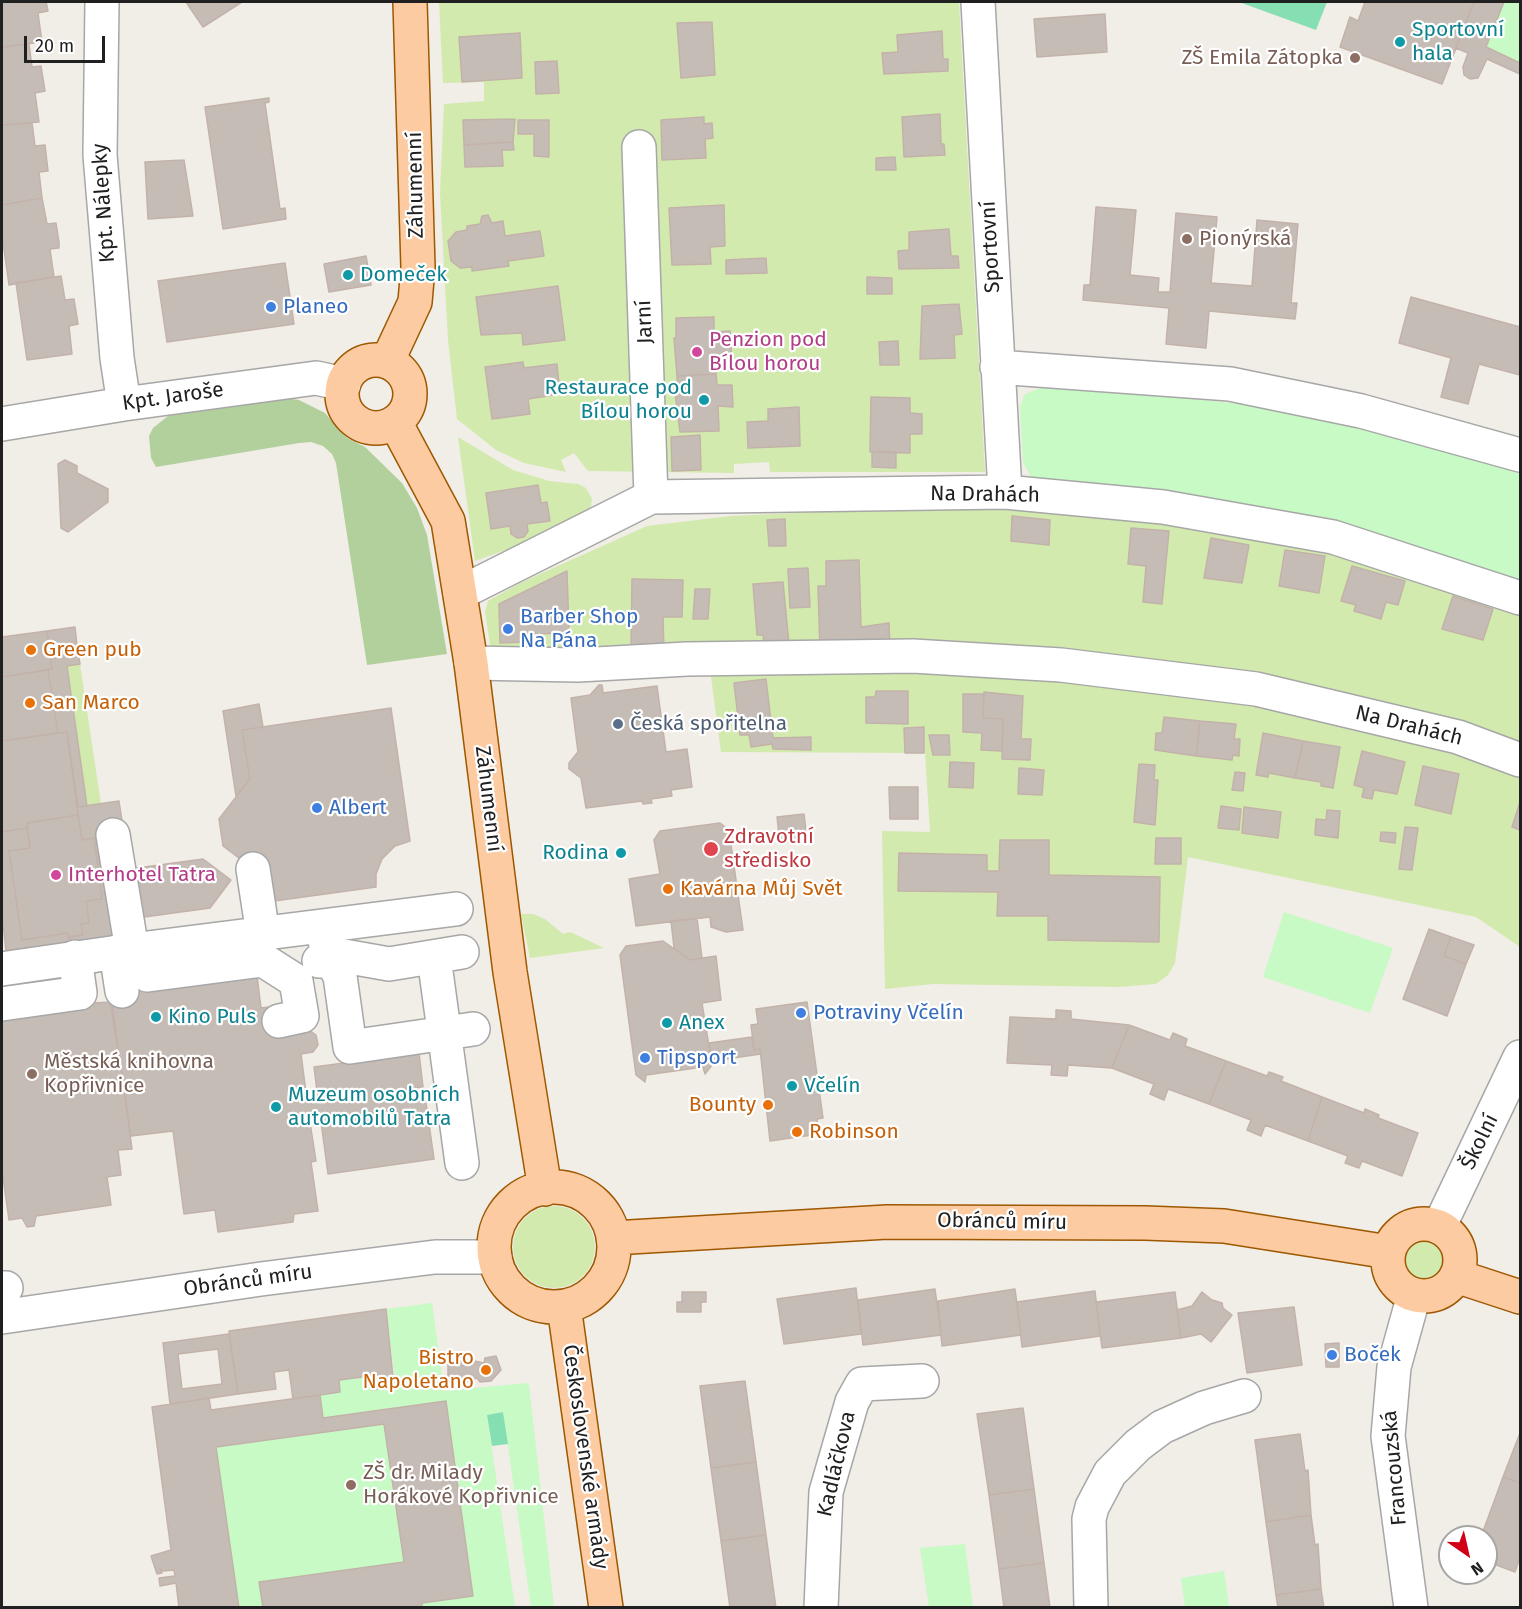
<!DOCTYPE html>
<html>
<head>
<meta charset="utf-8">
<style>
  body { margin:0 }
  #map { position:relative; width:1522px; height:1609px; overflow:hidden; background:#f1ede7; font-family:"Fira Sans",sans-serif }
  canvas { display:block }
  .frame { position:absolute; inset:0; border:3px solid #202020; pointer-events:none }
  .north { position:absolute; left:1438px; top:1525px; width:60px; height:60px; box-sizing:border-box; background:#fff; border:2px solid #a6a6a6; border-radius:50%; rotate:146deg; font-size:16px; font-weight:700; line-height:24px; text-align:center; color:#202020 }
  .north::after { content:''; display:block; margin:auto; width:21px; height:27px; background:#d10017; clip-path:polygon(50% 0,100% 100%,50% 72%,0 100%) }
  .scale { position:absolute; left:24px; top:36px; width:81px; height:27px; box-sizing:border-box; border:3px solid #202020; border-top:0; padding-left:8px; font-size:18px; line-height:21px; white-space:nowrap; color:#202020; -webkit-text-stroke:4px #fff; paint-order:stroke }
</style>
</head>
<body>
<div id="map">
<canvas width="1522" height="1609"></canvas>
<div class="frame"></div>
<div class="north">N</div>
<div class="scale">20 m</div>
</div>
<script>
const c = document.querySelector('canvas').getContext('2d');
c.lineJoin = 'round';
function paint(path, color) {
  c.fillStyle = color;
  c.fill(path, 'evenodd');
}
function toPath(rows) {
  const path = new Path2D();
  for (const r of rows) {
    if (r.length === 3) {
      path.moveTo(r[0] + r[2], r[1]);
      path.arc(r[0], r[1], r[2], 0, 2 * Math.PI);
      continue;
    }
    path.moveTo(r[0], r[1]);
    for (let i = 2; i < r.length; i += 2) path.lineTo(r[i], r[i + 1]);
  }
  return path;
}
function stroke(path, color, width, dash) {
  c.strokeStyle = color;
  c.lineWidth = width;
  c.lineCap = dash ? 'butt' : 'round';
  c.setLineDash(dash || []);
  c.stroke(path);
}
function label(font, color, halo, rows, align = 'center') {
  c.font = font + ' "Fira Sans",sans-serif';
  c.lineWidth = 4.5;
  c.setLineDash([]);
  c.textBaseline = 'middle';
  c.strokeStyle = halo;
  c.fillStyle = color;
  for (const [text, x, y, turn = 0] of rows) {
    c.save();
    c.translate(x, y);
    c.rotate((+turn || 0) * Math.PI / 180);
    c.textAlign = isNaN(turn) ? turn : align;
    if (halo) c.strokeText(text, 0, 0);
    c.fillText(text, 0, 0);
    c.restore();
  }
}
paint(toPath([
  [439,2,959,2,985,472,770,472,769,462,734,464,734,473,588,471,574,453,561,460,566,472,524,463,496,450,457,419,448,340,440,193,444,104,484,101,484,82,443,83],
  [458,437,513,470,549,481,578,484,586,488,592,499,590,511,530,541,475,561],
  [998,504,1176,521,1335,548,1520,610,1520,749,1311,692,491,651,485,612,488,601,520,583,647,526,731,516],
  [80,664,101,804,87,806,67,666],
  [710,669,934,669,939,675,970,676,976,671,1238,696,1520,770,1520,947,1476,917,1188,857,1175,963,1168,975,1156,984,1118,987,933,984,885,989,882,831,930,832,925,753,721,752],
  [521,914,533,914,545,919,563,934,570,932,604,948,530,958],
  [554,1247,41],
  [1423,1261,23]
]), '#d2eaae');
paint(toPath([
  [281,397,299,400,325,413,347,438,365,447,402,483,417,508,427,535,447,654,367,665,336,463,332,454,323,446,311,442,299,443,156,467,151,458,149,436,153,428,168,416]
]), '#b1d09c');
paint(toPath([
  [1504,2,1520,2,1520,63,1486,47],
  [1043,387,1109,390,1249,405,1359,428,1460,454,1520,474,1520,588,1033,481,1023,462,1020,406,1025,394],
  [1284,912,1393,948,1370,1013,1263,977],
  [432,1303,444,1391,527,1383,529,1385,554,1607,531,1607,503,1412,487,1415,515,1607,422,1607,422,1603,472,1596,446,1401,323,1418,320,1395,340,1392,339,1380,370,1376,372,1390,394,1387,394,1372,386,1309],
  [384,1424,404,1562,259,1582,263,1607,239,1607,216,1447],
  [965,1544,973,1607,929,1607,920,1548],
  [1224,1571,1229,1607,1185,1607,1181,1578]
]), '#c7fac5');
paint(toPath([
  [1239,2,1327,2,1316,30],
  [503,1412,508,1444,492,1446,487,1415]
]), '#86dfb3');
const building = toPath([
  [2,2,46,2,48,11,38,13,42,42,2,47,2,2],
  [186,2,242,2,203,27,186,2],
  [1365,2,1474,2,1442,84,1340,47,1350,17,1358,21,1365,2],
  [1474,2,1504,2,1486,47,1520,63,1520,74,1487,59,1478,78,1470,79,1464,75,1463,67,1468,53,1456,48,1474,2],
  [1105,14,1107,52,1037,57,1034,19,1105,14],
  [712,22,715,75,681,78,677,23,712,22],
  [942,31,943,59,948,59,948,71,884,74,882,53,898,52,897,35,942,31],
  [520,33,522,78,462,82,459,37,520,33],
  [29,44,32,67,41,66,45,91,35,93,39,122,2,125,2,47,29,44],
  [557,61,559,93,536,94,535,62,557,61],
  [269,98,269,102,265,103,280,209,285,208,286,219,223,229,205,107,269,98],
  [940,114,941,144,944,144,945,155,904,157,902,117,940,114],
  [704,117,704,124,712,123,713,138,705,139,706,158,662,160,661,120,704,117],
  [515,119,513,142,464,145,463,120,515,119],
  [518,120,549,120,549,157,534,156,534,134,518,134,518,120],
  [32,123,35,146,45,145,48,171,39,172,42,198,2,205,2,125,32,123],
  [513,142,514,150,502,150,503,166,465,167,464,145,513,142],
  [895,157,896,170,876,170,876,158,895,157],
  [184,160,193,216,148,219,145,162,184,160],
  [42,198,47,224,56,223,59,242,59,248,50,249,54,277,9,285,2,235,2,205,42,198],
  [724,205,725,246,710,247,711,264,672,265,669,208,724,205],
  [1096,207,1136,210,1130,275,1159,278,1158,292,1170,292,1176,213,1217,217,1211,283,1252,286,1257,220,1298,224,1291,303,1297,303,1295,319,1209,311,1206,348,1166,344,1169,308,1083,300,1084,285,1090,285,1096,207],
  [488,215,492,223,503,221,505,236,540,231,544,256,508,261,509,266,472,271,472,267,460,268,451,261,448,241,456,232,467,230,467,226,480,224,482,216,488,215],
  [949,229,951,256,958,256,959,268,899,269,898,251,909,250,909,232,949,229],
  [366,256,371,285,329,292,324,264,366,256],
  [766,258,767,273,726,274,726,260,766,258],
  [285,263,294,324,167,342,158,281,285,263],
  [61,276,65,300,74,299,78,324,69,326,72,354,27,360,16,283,61,276],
  [867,277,892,278,892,294,867,294,867,277],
  [558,286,565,340,523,345,522,333,481,335,476,297,558,286],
  [1411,297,1520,327,1520,375,1479,364,1468,404,1441,397,1451,358,1399,343,1411,297],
  [959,304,962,334,954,335,955,358,920,359,922,306,959,304],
  [714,317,714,332,730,331,732,362,716,363,716,374,677,376,674,338,676,338,676,318,714,317],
  [898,341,899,365,880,365,879,342,898,341],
  [523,362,524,368,557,364,560,394,528,399,530,414,492,419,485,367,523,362],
  [716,374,717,385,732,385,733,407,718,406,719,431,680,432,675,393,678,393,677,376,716,374],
  [871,397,910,398,910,413,922,414,922,434,910,434,910,453,870,452,871,397],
  [799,407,800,446,748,448,747,422,768,421,768,409,799,407],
  [700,435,701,470,672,471,671,437,700,435],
  [872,452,896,452,896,468,872,467,872,452],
  [65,460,77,466,77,473,108,489,108,502,68,532,61,528,58,464,65,460],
  [538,485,541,503,547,502,550,521,527,524,528,531,524,537,517,538,511,534,510,526,491,529,486,493,538,485],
  [1012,516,1050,520,1049,545,1011,541,1012,516],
  [785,519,786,546,769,546,767,520,785,519],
  [1131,528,1169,531,1162,604,1143,602,1146,566,1128,564,1131,528],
  [1211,538,1249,545,1242,583,1204,578,1211,538],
  [1285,550,1325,556,1319,593,1279,586,1285,550],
  [859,560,861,627,889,623,890,648,820,650,818,586,826,586,826,561,859,560],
  [1352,566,1405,581,1398,605,1386,602,1381,619,1354,611,1356,605,1341,601,1352,566],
  [808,568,810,607,790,608,788,569,808,568],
  [567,571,569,633,532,634,532,642,500,643,499,604,567,571],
  [632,579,683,580,682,617,663,617,664,653,631,652,632,579],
  [783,582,789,644,764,645,763,635,757,635,753,584,783,582],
  [695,589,710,589,708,619,693,619,695,589],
  [1453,596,1493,609,1483,640,1442,629,1453,596],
  [75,627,77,645,49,649,47,631,75,627],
  [47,631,52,669,2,677,2,637,47,631],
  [77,645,80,664,67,666,87,806,78,807,67,732,58,733,48,670,52,669,49,649,77,645],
  [48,670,58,733,2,741,2,677,48,670],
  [766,679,773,738,811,737,811,750,773,749,772,744,751,747,749,735,740,735,734,683,766,679],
  [599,685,602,685,603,693,657,686,666,752,687,749,692,787,671,790,672,796,651,799,652,803,643,804,642,801,586,808,581,778,569,769,569,763,578,752,571,698,590,695,599,685],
  [876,691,908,691,908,724,866,723,866,697,875,697,876,691],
  [984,692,1023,696,1021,739,1031,739,1030,760,1002,759,1003,719,983,718,984,692],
  [963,694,984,694,983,718,1003,719,1002,751,981,750,982,733,963,732,963,694],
  [259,704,263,727,242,730,250,779,236,796,223,711,259,704],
  [391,708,410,841,395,846,382,859,376,874,376,887,267,902,264,877,223,846,219,819,250,779,242,730,391,708],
  [1164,717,1200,721,1196,756,1155,750,1156,733,1162,733,1164,717],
  [1200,721,1236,724,1234,739,1240,739,1239,756,1233,755,1232,760,1196,756,1200,721],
  [924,727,924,753,905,753,904,728,924,727],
  [67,732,78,815,27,823,27,828,2,832,2,741,67,732],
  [1263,733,1303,741,1295,778,1269,773,1268,777,1256,775,1263,733],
  [929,735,949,735,950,755,933,755,929,735],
  [1303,741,1340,747,1333,788,1321,786,1321,782,1295,778,1303,741],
  [1362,751,1405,762,1397,794,1374,790,1372,799,1362,797,1364,788,1354,785,1362,751],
  [950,762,974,763,973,788,949,787,950,762],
  [1139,764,1155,765,1154,780,1158,780,1155,825,1134,822,1139,764],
  [1423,766,1459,774,1451,814,1415,805,1423,766],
  [1019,768,1044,770,1042,795,1018,794,1019,768],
  [1235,772,1245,773,1243,791,1232,790,1235,772],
  [889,787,918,787,918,819,890,819,889,787],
  [119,801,124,834,82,840,77,807,119,801],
  [1520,802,1520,830,1512,827,1520,802],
  [1221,806,1241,809,1239,830,1218,828,1221,806],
  [1244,807,1281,812,1278,838,1242,833,1244,807],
  [1327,810,1340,811,1338,838,1315,835,1316,819,1326,820,1327,810],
  [804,814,807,839,780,843,777,817,804,814],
  [78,815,82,840,94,838,102,899,86,901,89,923,81,924,83,935,68,937,68,933,22,940,9,851,30,848,27,823,78,815],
  [720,823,729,830,743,930,726,932,711,927,710,917,636,926,629,879,660,874,654,840,660,831,720,823],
  [1405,827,1418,828,1412,870,1399,869,1405,827],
  [27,828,30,848,9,851,22,940,68,933,71,945,63,946,63,943,6,951,2,915,2,832,27,828],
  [1381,832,1396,833,1395,843,1380,841,1381,832],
  [106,837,114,940,71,946,70,937,83,935,81,924,89,923,86,901,102,899,94,838,106,837],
  [1156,838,1181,838,1181,864,1155,864,1156,838],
  [1000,840,1049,840,1049,875,1160,877,1159,942,1048,940,1048,916,997,916,998,892,898,891,899,853,987,855,987,871,999,871,1000,840],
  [203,859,231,880,210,908,137,918,130,869,203,859],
  [697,918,702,958,690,960,674,948,671,921,697,918],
  [1429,929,1451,937,1444,956,1466,964,1447,1016,1403,999,1429,929],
  [1451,937,1474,945,1466,964,1444,956,1451,937],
  [663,941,690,960,716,956,721,1000,702,1003,712,1065,705,1074,703,1067,646,1075,645,1082,636,1075,620,955,626,946,663,941],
  [256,968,261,1008,276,1006,316,1035,318,1045,313,1052,301,1054,307,1100,318,1099,314,1067,419,1053,423,1087,401,1090,404,1093,402,1100,425,1096,434,1159,328,1174,320,1114,309,1116,316,1161,311,1162,318,1211,294,1214,293,1222,218,1232,215,1210,184,1214,173,1131,131,1136,109,993,133,985,256,968],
  [112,1002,132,1149,118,1150,121,1175,107,1177,111,1205,36,1216,34,1226,27,1227,22,1218,9,1220,2,1170,2,1008,112,1002],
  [807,1002,823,1118,817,1119,819,1134,770,1141,760,1049,754,1050,751,1025,758,1024,756,1009,807,1002],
  [1056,1010,1071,1011,1071,1019,1129,1025,1112,1068,1068,1065,1067,1076,1051,1075,1052,1065,1007,1063,1010,1017,1056,1019,1056,1010],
  [1129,1025,1170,1040,1173,1033,1187,1039,1185,1046,1226,1061,1209,1104,1168,1089,1164,1100,1150,1094,1154,1084,1112,1068,1129,1025],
  [752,1037,754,1050,760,1049,761,1054,712,1061,709,1043,752,1037],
  [1226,1061,1267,1076,1269,1072,1283,1077,1281,1081,1322,1097,1308,1141,1265,1125,1261,1136,1247,1130,1251,1120,1209,1104,1226,1061],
  [1322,1097,1364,1113,1365,1109,1379,1115,1378,1118,1418,1133,1402,1176,1362,1161,1359,1168,1345,1163,1348,1156,1308,1141,1322,1097],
  [856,1288,861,1334,784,1344,777,1299,856,1288],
  [935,1289,941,1335,863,1345,858,1300,935,1289],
  [1015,1289,1021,1335,942,1346,938,1301,1015,1289],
  [1095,1291,1100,1336,1022,1347,1017,1302,1095,1291],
  [682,1292,706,1292,706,1302,701,1302,701,1312,677,1312,677,1302,682,1302,682,1292],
  [1175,1292,1181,1338,1102,1348,1096,1302,1175,1292],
  [1202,1292,1212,1300,1222,1303,1223,1308,1232,1315,1211,1342,1201,1334,1181,1338,1177,1310,1192,1306,1202,1292],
  [1294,1307,1302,1365,1247,1373,1238,1313,1294,1307],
  [386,1309,394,1387,372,1390,370,1376,339,1380,340,1392,293,1399,289,1370,274,1372,276,1389,238,1394,229,1331,386,1309],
  [229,1334,238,1394,170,1404,163,1343,229,1334],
  [218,1349,222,1384,182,1389,178,1354,218,1349],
  [1339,1343,1339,1367,1326,1367,1325,1344,1339,1343],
  [496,1356,501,1370,491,1381,480,1382,477,1378,451,1386,448,1382,448,1363,460,1361,463,1366,467,1365,469,1360,484,1363,485,1358,496,1356],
  [745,1381,756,1462,711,1468,700,1386,745,1381],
  [320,1395,323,1418,446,1401,473,1596,422,1603,422,1608,263,1608,259,1582,404,1562,384,1424,216,1447,239,1608,179,1608,176,1583,160,1586,159,1578,175,1576,174,1570,163,1571,160,1568,162,1573,157,1574,151,1556,171,1550,152,1407,209,1398,211,1410,320,1395],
  [1023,1408,1034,1489,989,1495,977,1414,1023,1408],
  [1520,1433,1520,1483,1503,1477,1520,1433],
  [1300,1434,1305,1471,1308,1470,1311,1515,1266,1522,1255,1440,1300,1434],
  [756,1462,766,1535,721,1541,711,1468,756,1462],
  [1503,1477,1520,1483,1520,1557,1515,1572,1486,1561,1486,1537,1481,1537,1503,1477],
  [1034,1489,1044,1563,999,1569,989,1495,1034,1489],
  [1311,1515,1315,1545,1318,1544,1321,1589,1276,1595,1266,1522,1311,1515],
  [766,1535,776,1608,730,1608,721,1541,766,1535],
  [1044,1563,1050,1608,1004,1608,999,1569,1044,1563],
  [1321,1589,1324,1608,1278,1608,1276,1595,1321,1589]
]);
paint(building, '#c6bcb6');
stroke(building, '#c3b2a9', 1.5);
const minor = toPath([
  [102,2,100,155,117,358,124,404],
  [978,2,1005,492],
  [639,147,651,497],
  [997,367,1230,384,1361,411,1520,455],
  [2,424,124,404,316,378,344,384],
  [460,593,651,497,1005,492,1163,507,1333,537,1520,598],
  [471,663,578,665,687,659,913,656,1061,665,1256,689,1458,737,1520,760],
  [113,835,132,950,148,975,263,960,296,981,302,1016,279,1021],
  [253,869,263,934],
  [325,939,327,953,389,964,462,952],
  [116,952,122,991],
  [434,957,462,1163],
  [319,961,327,953,340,976,350,1047,473,1029],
  [2,969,132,950,456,909],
  [2,1004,80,993,75,957],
  [1439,1227,1520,1057],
  [2,1288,6,1288],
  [2,1317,261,1279,435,1257,495,1257],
  [821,1608,826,1492,852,1402,862,1384,922,1381],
  [1091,1608,1089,1519,1092,1507,1110,1473,1138,1445,1162,1427,1204,1408,1244,1396],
  [1411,1608,1388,1436,1394,1367,1414,1295]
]);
const major = toPath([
  [376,394,34],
  [387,362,415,302,418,267,410,2],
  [395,422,448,521,471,663,510,972,545,1189],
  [554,1247,60],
  [1424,1260,36],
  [613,1238,887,1222,1145,1223,1224,1226,1389,1252],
  [1456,1276,1520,1297],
  [564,1306,606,1608]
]);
stroke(minor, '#a7a7a7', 36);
stroke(major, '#9d5800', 36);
stroke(minor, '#fff', 33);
stroke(major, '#fccba1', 33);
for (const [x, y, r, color] of [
  [1400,42,6,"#0f9aa8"],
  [1355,58,6,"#8d6e63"],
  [1187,239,6,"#8d6e63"],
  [348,275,6,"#0f9aa8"],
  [271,307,6,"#3f7fe0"],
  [697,352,6,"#d1479c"],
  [704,400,6,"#0f9aa8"],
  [508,629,6,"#3f7fe0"],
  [31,650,6,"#e8710a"],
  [30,703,6,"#e8710a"],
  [618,724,6,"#5c6f8a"],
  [317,808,6,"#3f7fe0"],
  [711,849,8,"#e0444e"],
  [621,853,6,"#0f9aa8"],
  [56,875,6,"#d1479c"],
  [668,889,6,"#e8710a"],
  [801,1013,6,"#3f7fe0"],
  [156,1017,6,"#0f9aa8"],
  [667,1023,6,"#0f9aa8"],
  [645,1058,6,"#3f7fe0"],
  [32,1074,6,"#8d6e63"],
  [792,1086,6,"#0f9aa8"],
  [768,1105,6,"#e8710a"],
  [276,1107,6,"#0f9aa8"],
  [797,1132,6,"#e8710a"],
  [1332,1355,6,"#3f7fe0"],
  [486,1370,6,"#e8710a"],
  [351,1485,6,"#8d6e63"]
]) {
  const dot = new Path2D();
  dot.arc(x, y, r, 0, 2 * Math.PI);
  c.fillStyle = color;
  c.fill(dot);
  stroke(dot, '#fff', 2);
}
label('21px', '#0d838f', '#fff', [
  ["Sportovní",1412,30],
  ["hala",1412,54],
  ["Domeček",360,275],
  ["Restaurace pod",692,388,"right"],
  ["Bílou horou",692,412,"right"],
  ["Rodina",609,853,"right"],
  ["Kino Puls",168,1017],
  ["Anex",679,1023],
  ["Včelín",804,1086],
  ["Muzeum osobních",288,1095],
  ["automobilů Tatra",288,1119]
], 'left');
label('21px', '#785e54', '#fff', [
  ["ZŠ Emila Zátopka",1343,58,"right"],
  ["Pionýrská",1199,239],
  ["Městská knihovna",44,1062],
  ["Kopřivnice",44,1086],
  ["ZŠ dr. Milady",363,1473],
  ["Horákové Kopřivnice",363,1497]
], 'left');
label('21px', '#202020', '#fff', [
  ["Záhumenní",416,185,-91],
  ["Kpt. Nálepky",104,203,-94],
  ["Sportovní",991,247,-93],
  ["Jarní",645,322,-92],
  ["Kpt. Jaroše",173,397,-8],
  ["Na Drahách",985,495,1],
  ["Na Drahách",1409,726,14],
  ["Záhumenní",488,799,83],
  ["Školní",1480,1142,-64],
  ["Obránců míru",1002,1222,1],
  ["Obránců míru",248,1281,-8],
  ["Československé armády",585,1457,82],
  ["Kadláčkova",837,1464,-77],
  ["Francouzská",1395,1468,-95]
]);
label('21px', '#366cbe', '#fff', [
  ["Planeo",283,307],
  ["Barber Shop",520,617],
  ["Na Pána",520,641],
  ["Albert",329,808],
  ["Potraviny Včelín",813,1013],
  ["Tipsport",657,1058],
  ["Boček",1344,1355]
], 'left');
label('21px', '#b23c85', '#fff', [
  ["Penzion pod",709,340],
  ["Bílou horou",709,364],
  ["Interhotel Tatra",68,875]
], 'left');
label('21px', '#c56008', '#fff', [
  ["Green pub",43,650],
  ["San Marco",42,703],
  ["Kavárna Můj Svět",680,889],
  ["Bounty",756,1105,"right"],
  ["Robinson",809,1132],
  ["Bistro",474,1358,"right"],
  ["Napoletano",474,1382,"right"]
], 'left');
label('21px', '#4e5e75', '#fff', [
  ["Česká spořitelna",630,724]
], 'left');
label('21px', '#be3a42', '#fff', [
  ["Zdravotní",724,837],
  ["středisko",724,861]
], 'left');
</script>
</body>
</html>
